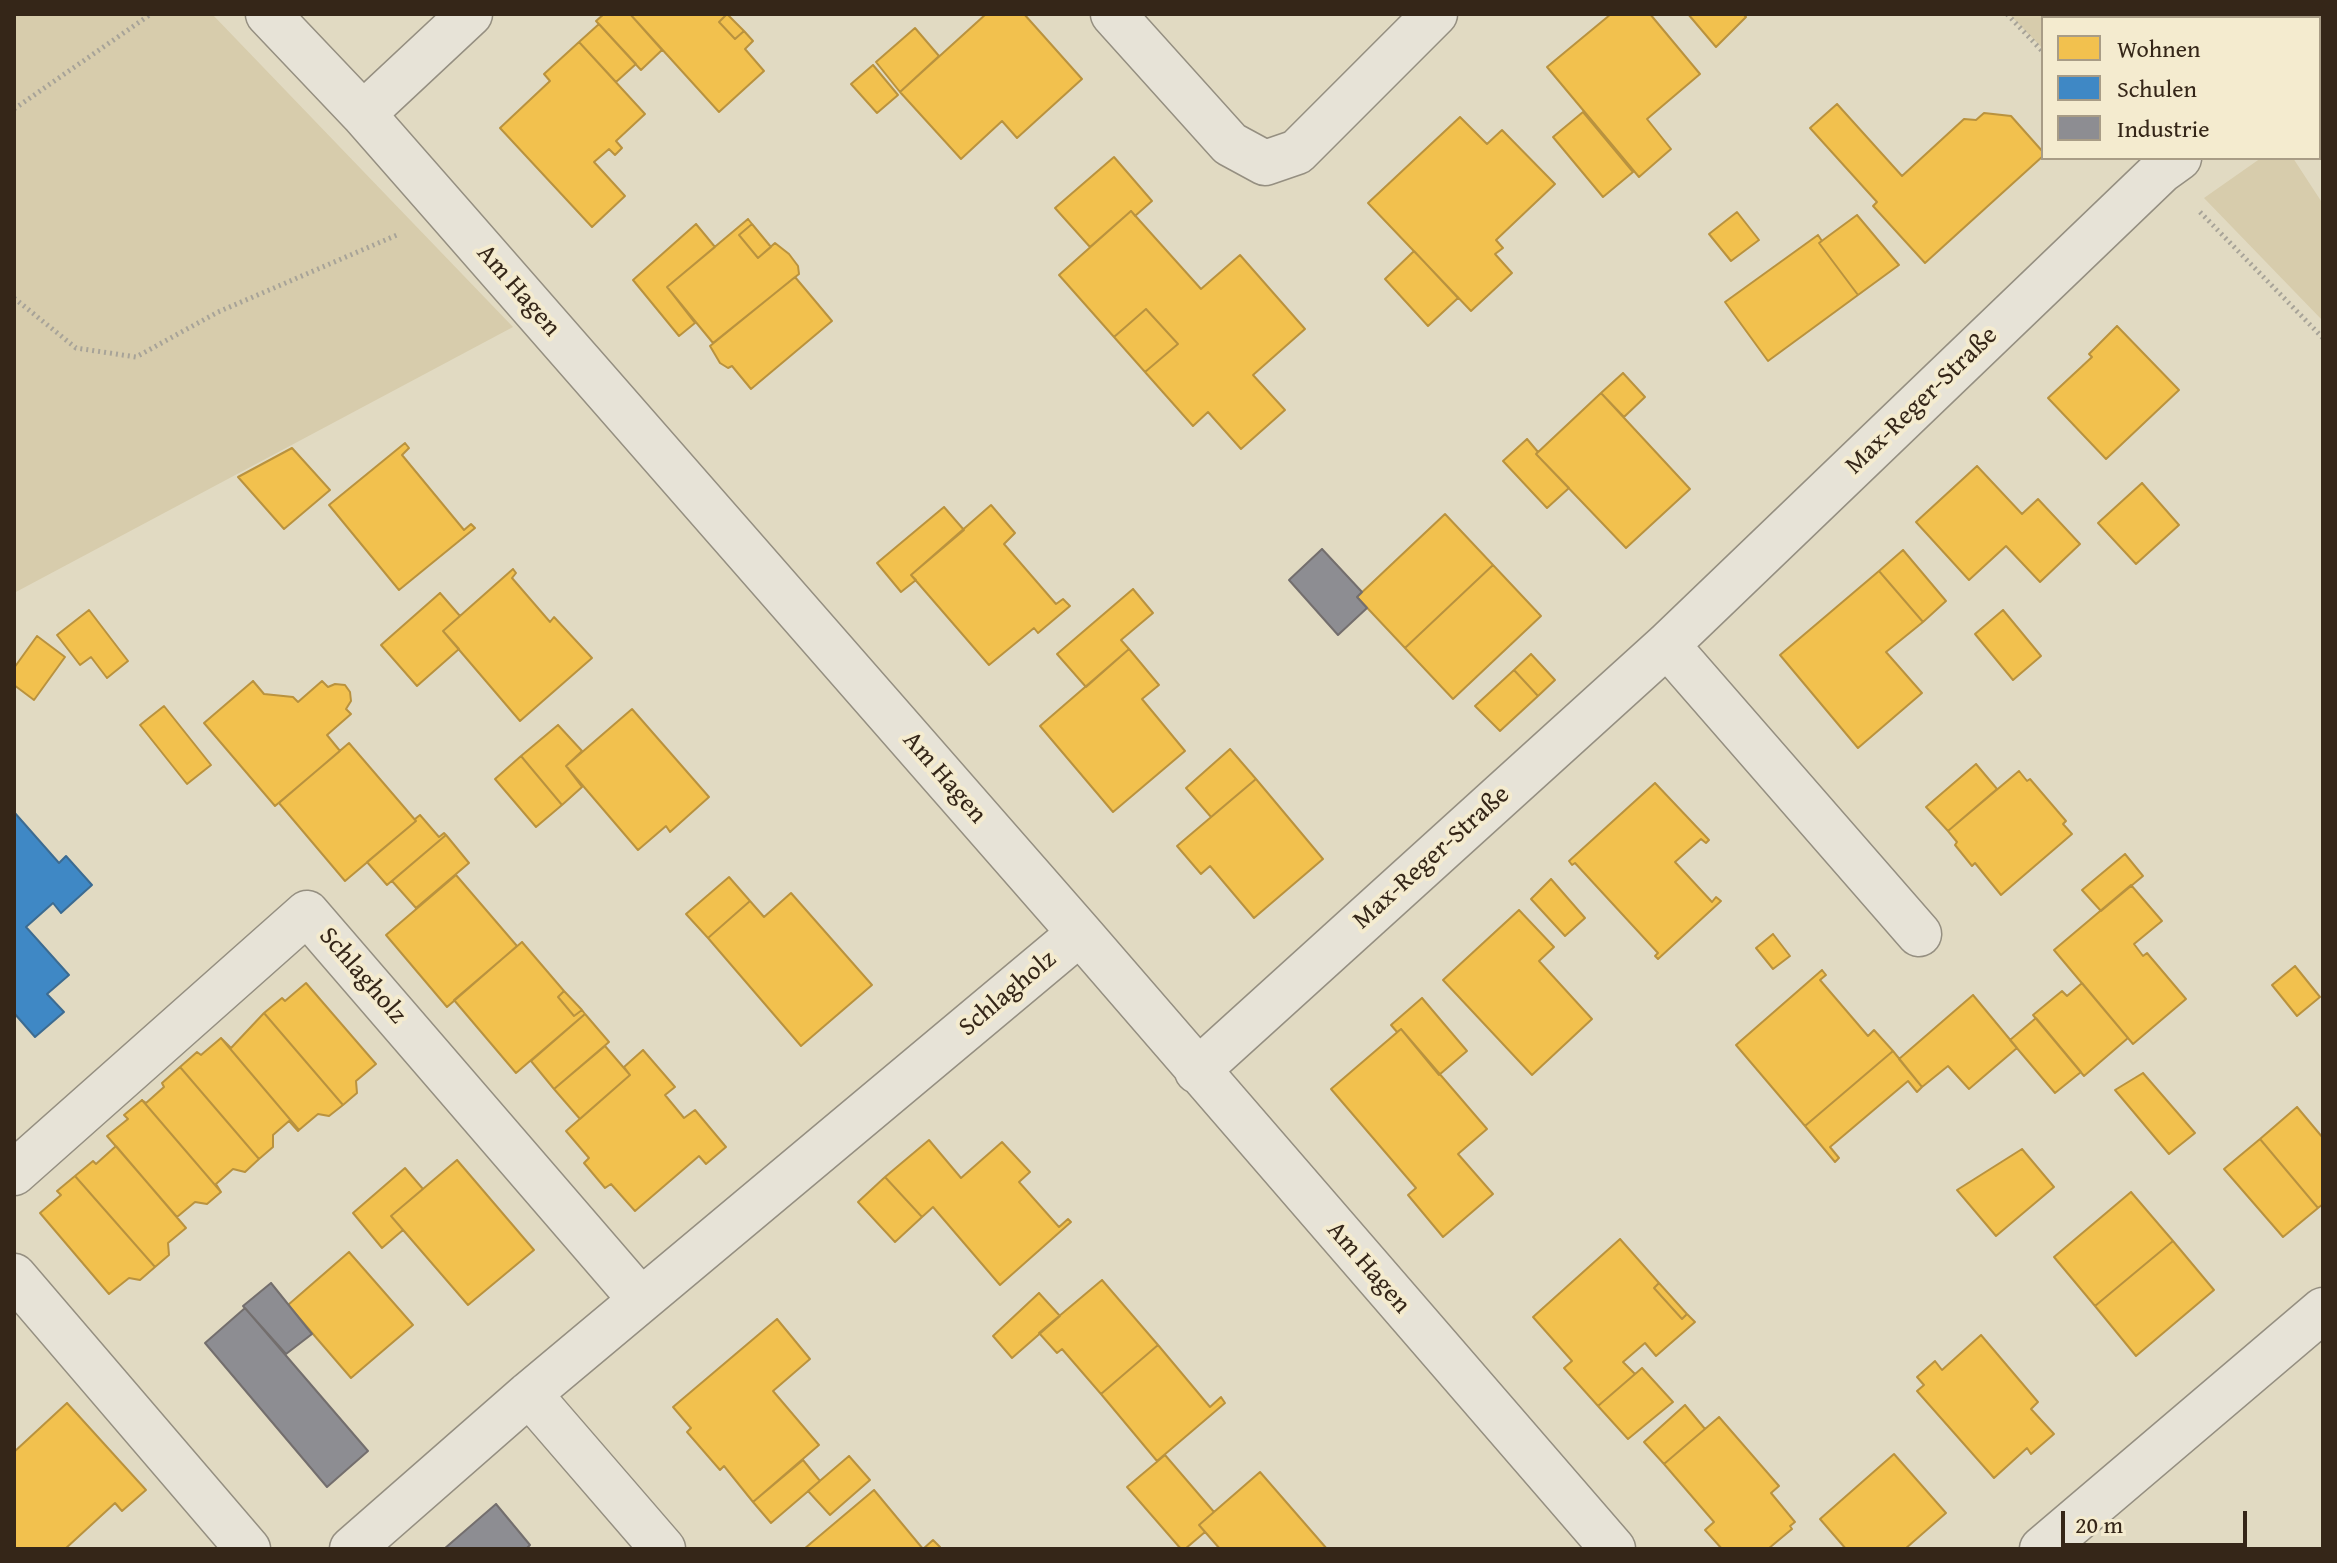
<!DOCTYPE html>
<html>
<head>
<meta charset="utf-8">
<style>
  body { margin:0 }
  #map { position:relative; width:2337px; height:1563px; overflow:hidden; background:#e1dac2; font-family:"Gentium Book Plus",serif }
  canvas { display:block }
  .frame { position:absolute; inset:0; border:16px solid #352618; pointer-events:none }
  .legend { position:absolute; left:2041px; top:16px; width:280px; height:144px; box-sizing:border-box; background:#f4ebcf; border:2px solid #a89c86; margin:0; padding:10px 14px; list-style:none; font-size:24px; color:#352618 }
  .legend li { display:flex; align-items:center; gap:16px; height:40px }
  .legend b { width:40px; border:2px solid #a89c86 }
  .scale { position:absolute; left:2061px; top:1511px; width:186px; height:36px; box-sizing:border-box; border:4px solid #352618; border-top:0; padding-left:10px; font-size:24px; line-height:28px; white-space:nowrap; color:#352618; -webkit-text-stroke:6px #f4ebcf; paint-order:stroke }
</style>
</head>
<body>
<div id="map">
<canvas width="2337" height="1563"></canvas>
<div class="frame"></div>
<ul class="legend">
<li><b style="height:22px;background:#f2c14e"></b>Wohnen</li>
<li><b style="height:22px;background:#3f88c5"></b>Schulen</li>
<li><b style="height:22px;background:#8d8d92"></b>Industrie</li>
</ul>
<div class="scale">20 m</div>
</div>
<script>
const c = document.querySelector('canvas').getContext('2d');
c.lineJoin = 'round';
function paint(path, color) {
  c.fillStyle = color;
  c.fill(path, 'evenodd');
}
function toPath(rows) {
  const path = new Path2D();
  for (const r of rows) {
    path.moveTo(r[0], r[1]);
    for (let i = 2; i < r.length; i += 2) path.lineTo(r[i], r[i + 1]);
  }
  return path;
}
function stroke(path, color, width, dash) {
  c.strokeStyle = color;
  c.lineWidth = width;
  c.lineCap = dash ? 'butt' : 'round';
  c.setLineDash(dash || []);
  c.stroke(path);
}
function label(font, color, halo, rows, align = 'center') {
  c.font = font + ' "Gentium Book Plus",serif';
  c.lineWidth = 8;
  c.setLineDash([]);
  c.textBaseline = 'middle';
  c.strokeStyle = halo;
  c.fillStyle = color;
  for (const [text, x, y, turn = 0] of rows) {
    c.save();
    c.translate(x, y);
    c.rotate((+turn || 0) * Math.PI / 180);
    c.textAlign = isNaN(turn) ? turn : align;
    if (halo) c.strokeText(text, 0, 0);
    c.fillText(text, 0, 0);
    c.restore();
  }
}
paint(toPath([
  [14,14,212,14,513,327,14,593],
  [2009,14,2323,14,2323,52,2319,55,2319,18,2043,18,2043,49],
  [2261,158,2293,158,2323,204,2323,321,2204,198]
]), '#d7ccac');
const homes = toPath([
  [604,14,630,14,662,50,641,70,596,21,604,14],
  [630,14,727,14,719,22,735,39,744,31,753,41,745,49,764,71,719,112,630,14],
  [727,14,744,31,735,39,719,22,727,14],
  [986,14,1024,14,1082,79,1017,138,1002,121,961,159,900,92,986,14],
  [1611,14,1650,14,1700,74,1647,119,1671,149,1639,177,1547,67,1611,14],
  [1688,14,1743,14,1746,17,1716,47,1688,14],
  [599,24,636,64,616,82,579,42,599,24],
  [915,28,939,56,900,92,876,62,915,28],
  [579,42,645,114,616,141,622,148,615,155,609,149,594,162,625,196,592,227,500,128,550,81,544,74,579,42],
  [873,65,898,95,877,113,851,84,873,65],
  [1837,104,1902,176,1964,119,1976,120,1984,113,2011,116,2043,152,2043,156,1925,263,1873,206,1877,202,1810,128,1837,104],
  [1583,112,1633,172,1603,197,1553,137,1583,112],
  [1460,117,1487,144,1502,130,1555,184,1496,240,1503,248,1495,254,1512,273,1471,311,1368,203,1460,117],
  [1114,157,1152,201,1135,216,1131,211,1090,247,1055,208,1114,157],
  [1131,211,1201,289,1240,255,1305,329,1253,375,1285,410,1241,449,1208,412,1193,426,1145,372,1178,344,1146,309,1114,337,1059,275,1131,211],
  [1737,212,1759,240,1731,261,1709,234,1737,212],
  [1857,215,1899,265,1858,295,1819,243,1857,215],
  [748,219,752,224,739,235,758,258,775,243,789,254,798,266,799,274,713,343,667,287,748,219],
  [696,224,715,247,667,287,695,323,679,336,633,280,696,224],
  [752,224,771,247,758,258,739,235,752,224],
  [1818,235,1822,241,1819,243,1858,295,1768,361,1725,302,1818,235],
  [1414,251,1458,298,1428,326,1385,279,1414,251],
  [795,277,832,321,751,389,732,366,728,368,720,363,710,346,795,277],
  [1146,309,1178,344,1145,372,1114,337,1146,309],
  [2117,326,2179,390,2106,459,2048,398,2092,357,2089,354,2117,326],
  [1623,373,1645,397,1624,417,1601,393,1623,373],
  [1601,393,1690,489,1626,548,1536,454,1601,393],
  [1527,439,1538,452,1536,454,1569,488,1547,508,1503,461,1527,439],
  [405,443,409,448,402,455,464,530,471,524,475,528,399,590,329,505,405,443],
  [292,448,330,490,284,529,238,477,292,448],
  [1977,466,2022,514,2038,499,2080,544,2040,582,2006,546,1969,580,1916,522,1977,466],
  [2142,483,2179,525,2136,564,2098,523,2142,483],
  [991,505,1015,533,1004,544,1056,604,1063,599,1070,606,1038,633,1034,628,989,665,911,575,991,505],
  [944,507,964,530,911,575,916,580,901,592,877,563,944,507],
  [1445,514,1493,565,1405,648,1357,597,1445,514],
  [1903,550,1946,601,1923,622,1879,571,1903,550],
  [1493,565,1541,616,1453,699,1405,648,1493,565],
  [513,569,516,573,512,578,550,622,554,617,592,658,520,721,443,631,513,569],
  [1879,571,1923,622,1886,652,1922,693,1858,748,1780,655,1879,571],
  [1133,589,1153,613,1121,640,1129,649,1086,687,1057,654,1133,589],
  [440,593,460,616,443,631,459,649,417,686,381,645,440,593],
  [89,610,128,661,107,678,91,657,80,665,57,635,89,610],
  [2003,610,2041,656,2013,680,1975,634,2003,610],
  [37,636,65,657,34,700,14,685,14,668,37,636],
  [1129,649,1159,685,1142,699,1185,751,1113,812,1040,726,1129,649],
  [1531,654,1555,680,1538,696,1514,670,1531,654],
  [1514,670,1538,696,1500,731,1475,706,1514,670],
  [253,681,264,694,293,697,298,702,322,681,328,687,335,684,345,685,350,692,351,701,346,709,351,714,327,735,340,751,275,806,204,723,253,681],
  [164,706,211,765,187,784,140,725,164,706],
  [632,709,709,797,670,832,666,826,638,850,566,766,632,709],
  [558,725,582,751,566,766,582,787,562,805,521,756,558,725],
  [349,743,416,821,345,881,279,803,349,743],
  [1230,749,1256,779,1211,817,1186,788,1230,749],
  [521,756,562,805,536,827,495,779,521,756],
  [1976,764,1997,789,1948,831,1926,807,1976,764],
  [2019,771,2027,781,2030,779,2066,821,2063,824,2072,834,2001,895,1975,863,1972,866,1955,845,1957,842,1948,831,2019,771],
  [1256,779,1323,859,1254,918,1210,866,1201,874,1177,846,1256,779],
  [1655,783,1709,840,1706,843,1701,839,1675,862,1712,902,1716,897,1721,901,1658,959,1655,956,1658,953,1575,863,1572,865,1569,861,1655,783],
  [420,815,439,837,444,833,446,835,387,885,367,862,416,821,415,819,420,815],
  [446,835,469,863,416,908,392,881,446,835],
  [2125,854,2143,876,2101,911,2082,890,2125,854],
  [456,875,517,946,447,1007,386,935,456,875],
  [729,877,750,901,708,938,686,914,729,877],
  [1551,879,1585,918,1565,936,1531,899,1551,879],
  [2131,885,2162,921,2134,944,2143,956,2147,953,2186,999,2133,1044,2054,950,2131,885],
  [791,893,872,985,801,1046,708,938,750,901,764,917,791,893],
  [1519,910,1554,947,1539,961,1592,1019,1532,1075,1443,980,1519,910],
  [1773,934,1790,956,1773,969,1756,948,1773,934],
  [522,942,564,991,558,997,574,1016,582,1010,585,1014,516,1073,454,1000,522,942],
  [2295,966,2320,997,2297,1016,2272,985,2295,966],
  [1822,970,1826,975,1820,980,1868,1036,1874,1030,1893,1051,1805,1126,1736,1045,1822,970],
  [306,983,376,1064,356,1081,357,1093,343,1105,264,1013,282,998,285,1001,306,983],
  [2082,983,2128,1038,2084,1076,2033,1015,2062,991,2067,996,2082,983],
  [564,991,582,1010,574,1016,558,997,564,991],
  [1973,995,2017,1048,1969,1089,1948,1066,1922,1087,1899,1059,1973,995],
  [1422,998,1467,1051,1439,1075,1401,1029,1397,1032,1391,1025,1422,998],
  [264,1013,343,1105,329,1116,318,1114,299,1130,221,1038,231,1048,264,1013],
  [585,1014,609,1042,554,1089,531,1061,585,1014],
  [2036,1018,2081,1072,2055,1093,2010,1040,2036,1018],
  [1401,1029,1487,1129,1458,1154,1493,1194,1443,1237,1408,1195,1416,1188,1331,1089,1401,1029],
  [221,1038,299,1130,298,1131,289,1121,273,1135,273,1147,259,1159,180,1067,197,1052,201,1055,221,1038],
  [605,1046,630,1075,580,1119,554,1089,605,1046],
  [643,1050,675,1087,665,1095,684,1118,695,1110,726,1147,706,1164,699,1156,635,1211,611,1184,605,1188,584,1163,589,1158,566,1131,630,1075,624,1067,643,1050],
  [1893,1051,1922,1087,1917,1092,1908,1081,1830,1147,1839,1158,1835,1162,1805,1126,1893,1051],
  [180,1067,259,1159,245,1172,233,1169,216,1184,221,1192,142,1100,146,1103,164,1087,162,1083,180,1067],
  [2143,1073,2195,1133,2169,1154,2115,1090,2143,1073],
  [142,1100,221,1192,207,1204,195,1202,177,1217,107,1136,128,1119,124,1115,142,1100],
  [2297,1107,2323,1138,2323,1204,2318,1208,2260,1139,2297,1107],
  [2260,1139,2318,1208,2283,1237,2224,1169,2260,1139],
  [929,1140,961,1178,1002,1142,1030,1172,1019,1182,1059,1227,1068,1219,1071,1222,1000,1285,933,1207,922,1217,885,1177,929,1140],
  [116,1146,186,1228,168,1243,169,1255,155,1267,75,1176,93,1161,96,1164,116,1146],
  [2022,1149,2054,1187,1996,1236,1957,1190,2022,1149],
  [457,1160,534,1250,468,1305,391,1216,457,1160],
  [405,1168,423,1189,391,1216,403,1230,382,1248,353,1213,405,1168],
  [75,1176,155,1267,140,1280,129,1278,109,1294,40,1213,61,1195,57,1191,75,1176],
  [885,1177,922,1217,895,1242,858,1202,885,1177],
  [2131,1192,2173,1241,2095,1306,2054,1257,2131,1192],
  [1620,1239,1659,1283,1654,1288,1682,1319,1687,1314,1695,1322,1656,1356,1645,1343,1623,1362,1635,1374,1598,1406,1564,1368,1572,1361,1533,1317,1620,1239],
  [2173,1241,2214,1290,2136,1356,2095,1306,2173,1241],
  [349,1252,413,1325,351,1378,288,1305,349,1252],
  [1102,1280,1158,1345,1101,1394,1062,1349,1057,1353,1039,1333,1102,1280],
  [1659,1283,1687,1314,1682,1319,1654,1288,1659,1283],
  [1039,1293,1060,1316,1012,1358,993,1336,1039,1293],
  [777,1319,810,1359,773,1391,819,1445,753,1502,724,1466,720,1470,687,1432,691,1428,673,1407,777,1319],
  [1981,1335,2038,1402,2031,1409,2054,1434,2031,1454,2027,1448,1994,1478,1917,1391,1924,1385,1917,1377,1935,1361,1942,1370,1981,1335],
  [1158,1345,1210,1407,1221,1397,1225,1403,1157,1461,1101,1394,1158,1345],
  [1642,1368,1673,1402,1628,1439,1598,1406,1642,1368],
  [67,1403,146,1490,122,1511,115,1503,65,1549,14,1549,14,1452,67,1403],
  [1685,1405,1705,1429,1664,1464,1644,1442,1685,1405],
  [1719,1417,1779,1486,1771,1493,1795,1522,1790,1526,1792,1529,1768,1549,1722,1549,1705,1530,1714,1522,1664,1464,1719,1417],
  [1894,1454,1946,1513,1905,1549,1846,1549,1820,1519,1894,1454],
  [1165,1455,1214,1512,1199,1525,1205,1532,1185,1549,1181,1549,1127,1487,1165,1455],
  [849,1456,870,1480,830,1515,808,1491,849,1456],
  [803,1460,820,1481,771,1523,753,1502,803,1460],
  [1260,1472,1327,1549,1220,1549,1199,1525,1260,1472],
  [874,1490,923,1549,933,1540,940,1547,938,1549,804,1549,874,1490]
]);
paint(homes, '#f2c14e');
stroke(homes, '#b9923e', 2);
const schools = toPath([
  [14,812,59,863,66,856,92,885,61,913,53,903,26,927,69,975,47,994,64,1012,35,1037,14,1013,14,812]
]);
paint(schools, '#3f88c5');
stroke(schools, '#3c6b91', 2);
const industry = toPath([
  [1322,549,1362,592,1357,597,1367,608,1338,635,1289,580,1322,549],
  [271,1283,312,1334,286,1354,243,1306,271,1283],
  [245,1308,368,1451,327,1487,205,1343,245,1308],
  [496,1504,530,1545,526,1549,444,1549,496,1504]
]);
paint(industry, '#8d8d92');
stroke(industry, '#736e6d', 2);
const minor = toPath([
  [268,14,363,114,449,212,1080,933,1613,1549],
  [1113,14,1230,144,1265,163,1297,152,1435,14],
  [2319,52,2323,49],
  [363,114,470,14],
  [1667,645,1919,934],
  [1197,1071,1667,645,2161,171,2179,158],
  [14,1173,307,913,641,1300],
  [14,1276,248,1549],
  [529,1394,663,1549],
  [352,1549,529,1394,1080,933],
  [2042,1549,2323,1310]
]);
stroke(minor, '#958f81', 47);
stroke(toPath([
  [2007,14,2043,52],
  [14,109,151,14],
  [2200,212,2323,338],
  [14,298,76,348,136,357,218,312,397,235]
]), '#a7a398', 5, [2, 4]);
stroke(minor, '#e7e3d7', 44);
label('26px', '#352618', '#f4ebcf', [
  ["Am Hagen",518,291,49],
  ["Max-Reger-Straße",1922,401,-44],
  ["Am Hagen",944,778,49],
  ["Max-Reger-Straße",1432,858,-42],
  ["Schlagholz",362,976,49],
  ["Schlagholz",1008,994,-40],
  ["Am Hagen",1368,1268,49]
]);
</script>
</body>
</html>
